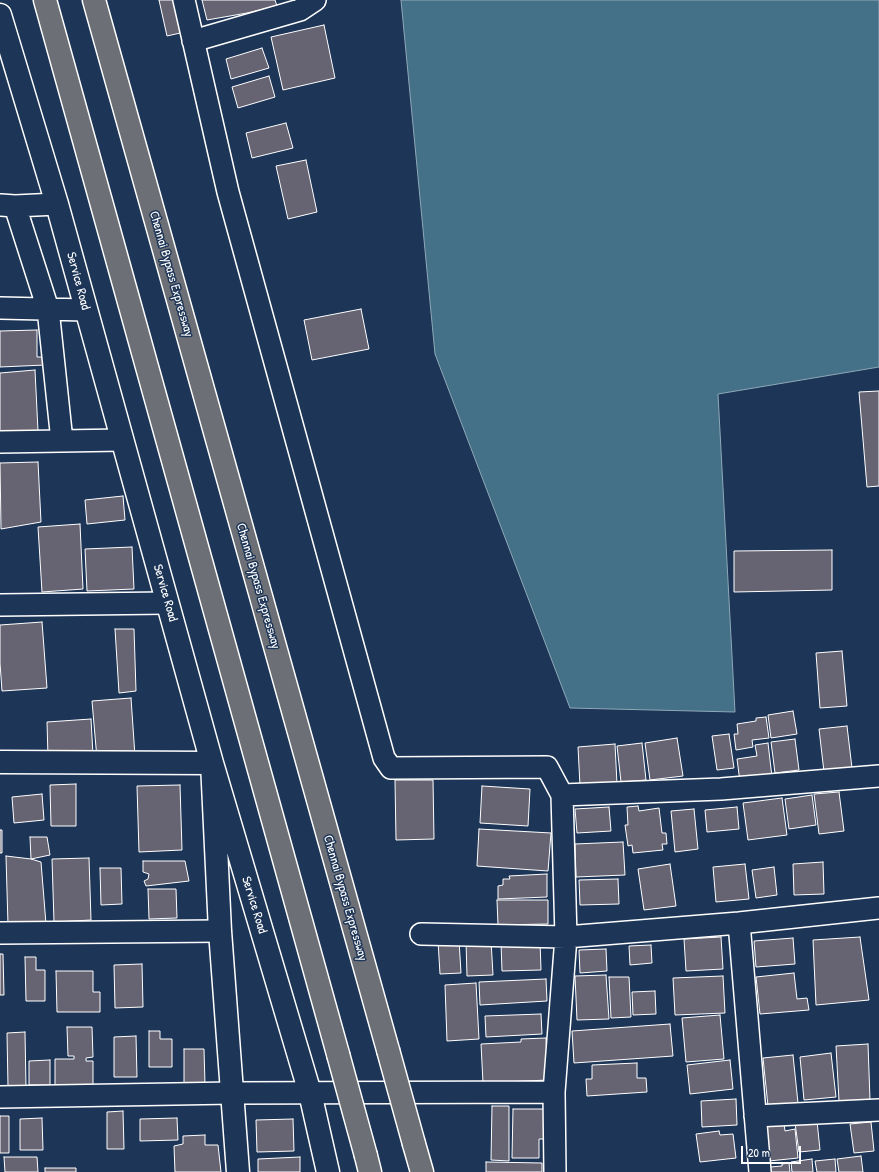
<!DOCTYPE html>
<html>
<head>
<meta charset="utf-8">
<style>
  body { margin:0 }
  #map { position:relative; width:879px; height:1172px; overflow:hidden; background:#1d3557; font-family:"Patrick Hand",sans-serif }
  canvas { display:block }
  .scale { position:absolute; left:741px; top:1146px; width:60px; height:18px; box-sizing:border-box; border:2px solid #fff; border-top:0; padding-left:5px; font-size:12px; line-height:14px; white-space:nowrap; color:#fff; -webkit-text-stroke:3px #1d3557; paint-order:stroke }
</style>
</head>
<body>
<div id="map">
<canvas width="879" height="1172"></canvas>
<div class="scale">20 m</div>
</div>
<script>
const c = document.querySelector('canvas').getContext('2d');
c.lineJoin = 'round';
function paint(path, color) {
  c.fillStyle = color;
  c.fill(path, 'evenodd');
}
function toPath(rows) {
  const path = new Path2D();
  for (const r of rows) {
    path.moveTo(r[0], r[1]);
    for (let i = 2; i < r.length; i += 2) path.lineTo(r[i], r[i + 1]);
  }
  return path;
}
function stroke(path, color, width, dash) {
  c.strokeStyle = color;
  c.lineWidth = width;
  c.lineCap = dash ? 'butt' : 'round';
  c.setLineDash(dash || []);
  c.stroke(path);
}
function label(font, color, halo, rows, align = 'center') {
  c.font = font + ' "Patrick Hand",sans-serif';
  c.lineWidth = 3;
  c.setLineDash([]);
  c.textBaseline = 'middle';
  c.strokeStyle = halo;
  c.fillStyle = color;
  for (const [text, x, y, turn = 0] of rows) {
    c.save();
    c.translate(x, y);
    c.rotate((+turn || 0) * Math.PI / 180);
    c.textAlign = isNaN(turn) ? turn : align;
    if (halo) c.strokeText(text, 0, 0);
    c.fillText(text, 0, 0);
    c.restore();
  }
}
const water = toPath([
  [401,0,879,0,879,367,718,394,735,712,570,708,435,354,401,0]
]);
paint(water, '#447088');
stroke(water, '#8fa9b8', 1);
const building = toPath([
  [159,0,183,0,189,31,167,36,159,0],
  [202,0,275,0,277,6,247,13,207,20,202,0],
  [324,25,335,78,283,90,271,37,324,25],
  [262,48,269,68,231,79,226,59,262,48],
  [269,76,275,97,238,108,232,87,269,76],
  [286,123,293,148,252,158,246,133,286,123],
  [306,160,317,212,288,219,276,166,306,160],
  [361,309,369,349,312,360,304,320,361,309],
  [37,330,37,357,45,357,45,365,0,367,0,331,37,330],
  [35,370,38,431,0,436,0,373,35,370],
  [879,391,879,486,867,487,859,392,879,391],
  [38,462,41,522,1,529,0,463,38,462],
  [123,496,125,520,87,524,85,500,123,496],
  [80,524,83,589,42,592,38,527,80,524],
  [132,547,134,589,87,591,85,549,132,547],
  [832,550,832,590,734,592,734,551,832,550],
  [42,622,47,688,2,691,0,663,0,625,42,622],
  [115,629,134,629,136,691,119,693,115,629],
  [842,651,847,706,820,708,816,653,842,651],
  [131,698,135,756,97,759,92,701,131,698],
  [793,711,797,734,771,738,768,715,793,711],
  [766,717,769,738,752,740,753,747,736,750,734,734,738,734,737,724,756,721,756,718,766,717],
  [91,719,93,755,48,757,47,722,91,719],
  [847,726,852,768,824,772,819,729,847,726],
  [729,734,734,768,717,770,712,736,729,734],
  [677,738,683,776,650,780,645,743,677,738],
  [795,739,799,770,775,773,771,742,795,739],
  [642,743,646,780,621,782,617,746,642,743],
  [768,743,772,777,740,782,737,759,757,756,755,745,768,743],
  [615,744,617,784,580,786,578,747,615,744],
  [395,780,433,780,434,839,396,840,395,780],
  [76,784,76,826,51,826,50,785,76,784],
  [180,785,182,850,139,852,137,786,180,785],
  [482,786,530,789,528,826,480,823,482,786],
  [839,792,844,831,819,834,814,794,839,792],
  [42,794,44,820,14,823,12,797,42,794],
  [812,795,816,825,789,829,785,799,812,795],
  [782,798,787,835,748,840,743,803,782,798],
  [638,806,639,811,659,808,662,833,666,833,667,844,662,844,663,850,633,853,632,845,628,846,625,825,628,825,627,807,638,806],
  [609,807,611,831,577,833,575,809,609,807],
  [737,807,739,829,707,832,705,810,737,807],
  [694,809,698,849,675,852,671,811,694,809],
  [479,829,551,833,548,871,477,866,479,829],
  [0,830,2,830,2,853,0,853,0,830],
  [30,837,47,837,50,855,31,859,30,837],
  [623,842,625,875,576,877,575,844,623,842],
  [6,856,31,859,41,862,46,924,8,925,6,856],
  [89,858,91,920,54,922,52,859,89,858],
  [143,861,185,861,189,881,146,886,144,881,148,879,149,874,143,872,143,861],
  [823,862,824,894,794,895,793,864,823,862],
  [670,864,676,906,644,910,638,869,670,864],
  [745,864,749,899,716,902,713,867,745,864],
  [774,867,777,895,756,898,752,870,774,867],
  [100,868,121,868,122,904,101,905,100,868],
  [547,874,547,897,498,899,498,886,503,885,503,879,510,879,509,876,547,874],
  [618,879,619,904,580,905,579,880,618,879],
  [148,889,176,889,177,918,149,919,148,889],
  [497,900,548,900,548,924,498,925,497,900],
  [721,937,723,969,686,971,684,939,721,937],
  [860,937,869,1000,816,1005,813,940,860,937],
  [793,938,795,964,756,967,754,941,793,938],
  [459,940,461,973,440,974,438,941,459,940],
  [491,940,493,975,467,976,466,941,491,940],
  [540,941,541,970,502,971,501,943,540,941],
  [651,945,652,963,630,965,629,946,651,945],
  [606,949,607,971,580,973,579,950,606,949],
  [0,954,3,954,4,995,0,995,0,954],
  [25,957,36,957,36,970,45,970,45,1001,26,1001,25,957],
  [142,964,143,1007,115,1008,114,965,142,964],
  [56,971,93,971,93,992,100,992,100,1012,57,1012,56,971],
  [794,973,797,999,807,998,809,1010,760,1014,756,977,794,973],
  [606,975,609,1019,577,1020,575,976,606,975],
  [723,976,725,1013,675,1015,673,978,723,976],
  [609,977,629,977,631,1017,611,1018,609,977],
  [546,979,547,1001,480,1005,479,982,546,979],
  [476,983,479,1039,447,1041,445,985,476,983],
  [655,991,656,1014,633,1015,632,992,655,991],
  [541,1014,542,1034,486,1037,485,1016,541,1014],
  [720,1015,724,1059,686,1062,682,1018,720,1015],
  [670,1024,673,1056,574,1063,572,1031,670,1024],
  [67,1027,92,1027,93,1057,86,1058,86,1061,93,1061,93,1085,55,1086,55,1059,74,1059,74,1056,68,1056,67,1027],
  [149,1031,160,1031,160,1039,172,1039,172,1067,149,1067,149,1031],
  [25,1032,26,1087,8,1087,7,1033,25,1032],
  [136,1036,137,1077,114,1077,114,1037,136,1036],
  [546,1038,548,1080,483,1083,481,1044,521,1042,521,1039,546,1038],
  [868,1044,870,1100,839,1101,836,1046,868,1044],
  [184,1049,204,1049,205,1085,184,1085,184,1049],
  [831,1053,836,1097,804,1100,800,1057,831,1053],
  [793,1055,798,1103,768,1106,763,1058,793,1055],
  [50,1060,50,1085,29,1085,29,1061,50,1060],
  [730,1060,733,1089,690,1094,687,1065,730,1060],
  [637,1063,637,1078,646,1078,647,1092,587,1096,586,1079,592,1079,592,1065,637,1063],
  [736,1099,737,1125,702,1127,701,1101,736,1099],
  [492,1106,509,1106,509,1161,491,1160,492,1106],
  [513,1109,547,1109,547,1139,539,1139,539,1158,512,1158,513,1109],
  [123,1111,124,1149,107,1149,107,1112,123,1111],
  [0,1116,9,1116,9,1153,0,1153,0,1116],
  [42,1118,43,1150,20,1150,20,1119,42,1118],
  [177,1118,178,1140,140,1141,140,1119,177,1118],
  [293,1119,294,1151,257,1152,256,1120,293,1119],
  [817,1121,820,1150,799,1152,795,1123,817,1121],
  [871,1122,874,1151,854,1153,850,1124,871,1122],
  [784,1123,785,1131,795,1129,798,1158,769,1161,765,1125,784,1123],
  [719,1131,720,1135,733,1134,736,1158,700,1162,696,1134,719,1131],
  [205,1135,205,1145,218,1145,221,1172,175,1172,174,1146,183,1144,183,1136,205,1135],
  [861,1156,863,1172,839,1172,837,1159,861,1156],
  [4,1157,37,1157,38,1172,5,1172,4,1157],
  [300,1157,300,1172,258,1172,258,1159,300,1157],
  [812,1159,813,1172,792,1172,791,1162,812,1159],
  [835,1159,836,1172,817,1172,815,1161,835,1159],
  [486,1162,542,1163,542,1172,486,1172,486,1162],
  [789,1163,790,1172,771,1172,770,1167,782,1166,782,1164,789,1163],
  [45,1168,76,1168,76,1172,45,1172,45,1168]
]);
paint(building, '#666372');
stroke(building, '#fff', 1);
const minor = toPath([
  [184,0,228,192,384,758,391,768,547,767,562,795,566,937,421,934],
  [193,41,300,10,315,0],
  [1,205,15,206,57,204],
  [15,206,48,309,62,441],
  [0,308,86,310],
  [0,442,122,440],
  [0,605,167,603],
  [562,795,721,789,879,776],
  [739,923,760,1172],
  [0,933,220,931],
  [554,1092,555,1172],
  [0,1097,232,1093,554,1092,566,937,739,923,879,908],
  [755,1116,879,1110]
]);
const tertiary = toPath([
  [0,15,57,204,212,763,310,1093,328,1172],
  [0,762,212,763,220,931,238,1172]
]);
const trunk = toPath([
  [45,0,338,1054],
  [94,0,388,1050],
  [414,1144,422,1172],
  [366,1156,370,1172]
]);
stroke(minor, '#fff', 24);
stroke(tertiary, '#fff', 25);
stroke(trunk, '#fff', 25);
stroke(minor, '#1d3557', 21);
stroke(tertiary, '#1d3557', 22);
stroke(trunk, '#6c6f75', 22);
const trunkBridge = toPath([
  [388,1050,414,1144],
  [338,1054,366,1156]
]);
stroke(trunkBridge, '#fff', 25, []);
stroke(trunkBridge, '#6c6f75', 22);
label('13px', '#fff', '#1d3557', [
  ["Chennai Bypass Expressway",171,274,74],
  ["Service Road",78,281,75],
  ["Chennai Bypass Expressway",258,586,74],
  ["Service Road",165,593,74],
  ["Chennai Bypass Expressway",345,898,74],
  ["Service Road",254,905,73]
]);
</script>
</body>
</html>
